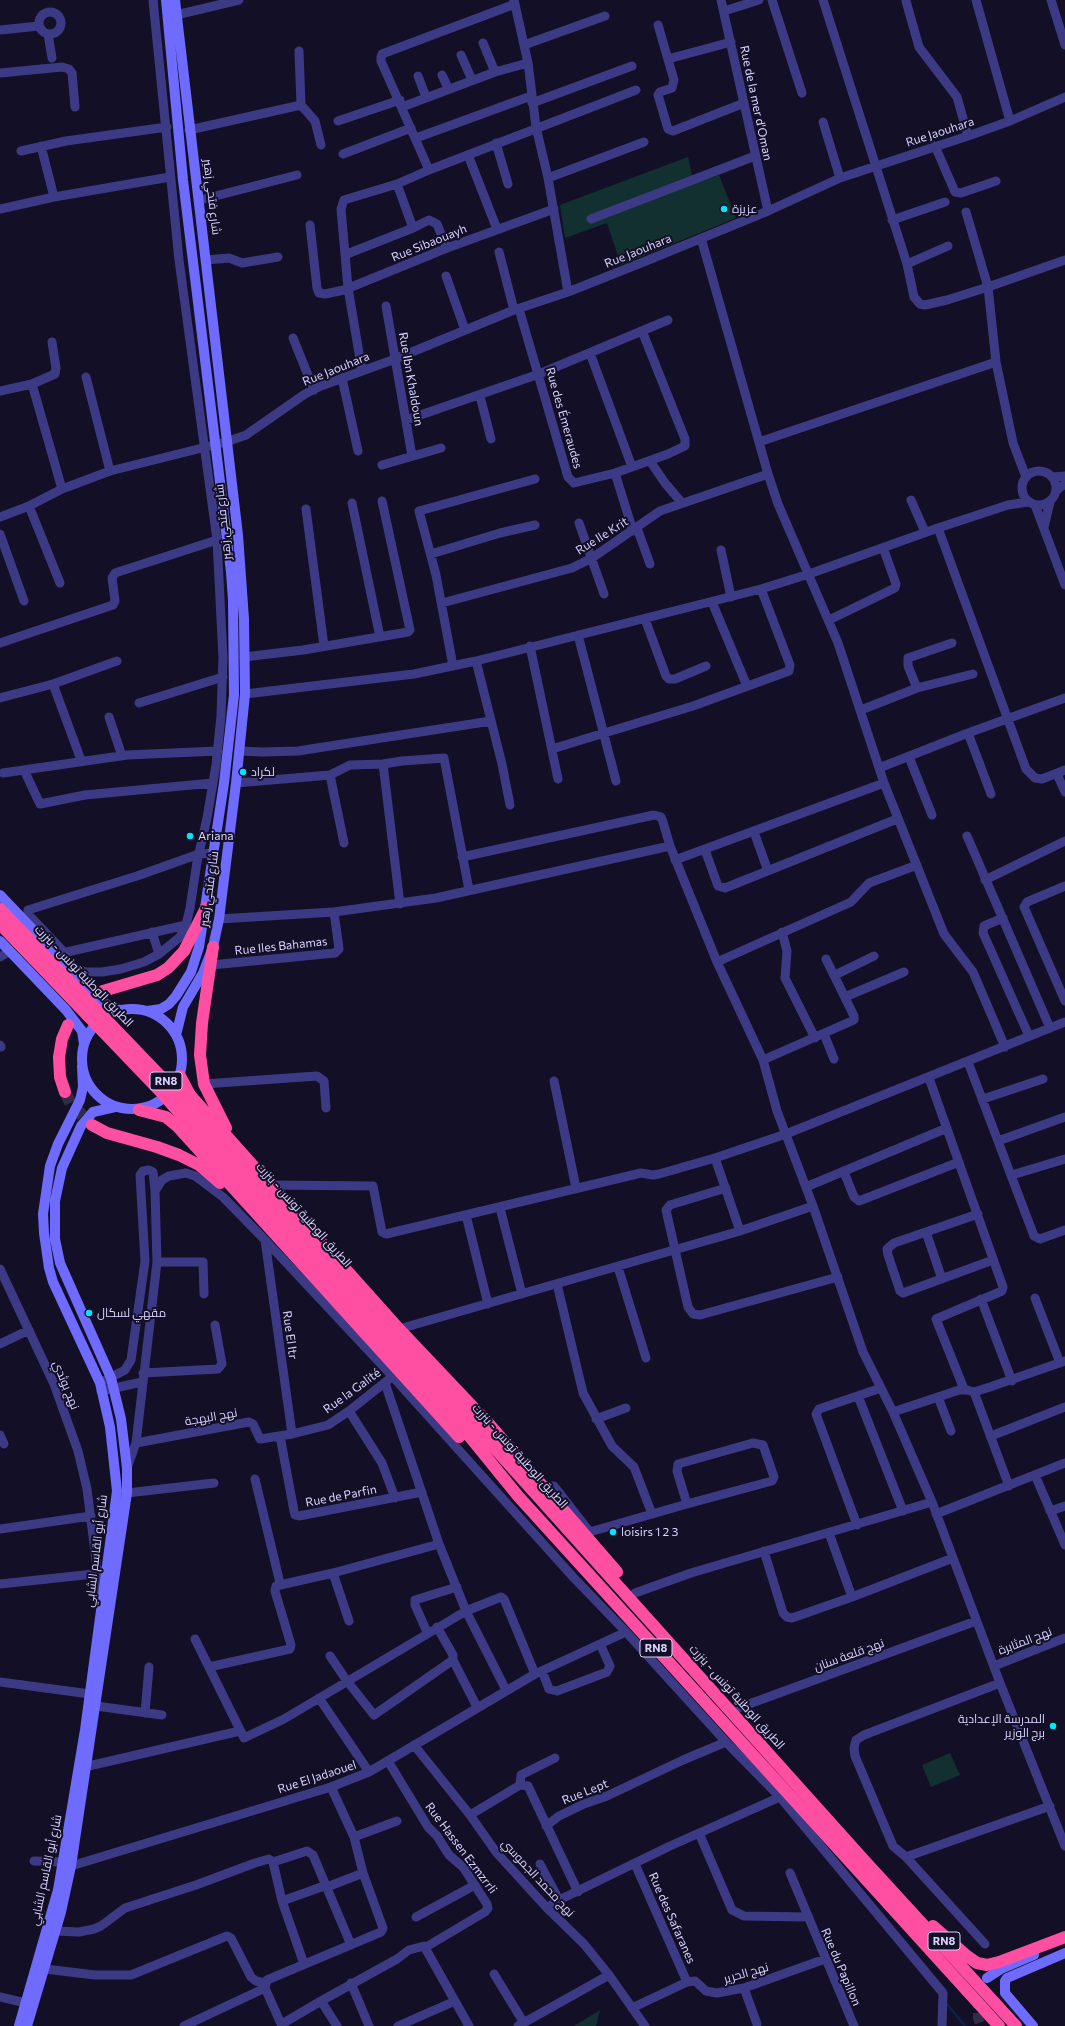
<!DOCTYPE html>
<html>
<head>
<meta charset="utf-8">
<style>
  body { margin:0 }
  canvas { display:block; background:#130f26 }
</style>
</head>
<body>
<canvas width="1065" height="2026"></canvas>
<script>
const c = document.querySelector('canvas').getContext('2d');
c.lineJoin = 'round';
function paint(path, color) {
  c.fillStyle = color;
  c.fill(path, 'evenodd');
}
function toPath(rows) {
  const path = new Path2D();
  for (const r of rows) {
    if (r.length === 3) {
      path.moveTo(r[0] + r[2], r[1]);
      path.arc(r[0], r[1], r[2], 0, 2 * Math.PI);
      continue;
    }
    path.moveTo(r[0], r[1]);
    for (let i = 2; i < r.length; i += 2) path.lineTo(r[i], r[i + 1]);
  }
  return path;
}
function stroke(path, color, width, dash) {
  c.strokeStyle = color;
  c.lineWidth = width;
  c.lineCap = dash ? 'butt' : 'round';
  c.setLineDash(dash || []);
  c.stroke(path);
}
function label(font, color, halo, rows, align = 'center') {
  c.font = font + ' Commissioner,Cairo,sans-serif';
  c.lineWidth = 4;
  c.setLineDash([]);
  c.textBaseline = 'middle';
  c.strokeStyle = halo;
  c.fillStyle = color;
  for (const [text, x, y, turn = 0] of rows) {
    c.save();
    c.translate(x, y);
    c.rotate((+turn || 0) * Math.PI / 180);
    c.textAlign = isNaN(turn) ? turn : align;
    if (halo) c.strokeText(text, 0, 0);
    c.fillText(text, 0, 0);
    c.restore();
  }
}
paint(toPath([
  [688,157,694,184,719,175,736,218,621,265,607,223,565,238,560,205],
  [950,1753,960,1775,931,1787,922,1765],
  [600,2010,596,2026,574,2026]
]), '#12302f');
stroke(toPath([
  [947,2004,965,2026]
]), '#0c2248', 2.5);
stroke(toPath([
  [978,1998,978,2018,981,2026]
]), '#312d47', 10, [10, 5]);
stroke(toPath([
  [65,1092,71,1104,92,1125]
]), '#312d47', 12, [12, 6]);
stroke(toPath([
  [514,0,528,63,536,127,548,178,568,292],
  [721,0,768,211],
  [772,0,802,93],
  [823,0,907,264,914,297,920,304,925,305,947,300,988,287,966,212],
  [976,0,1010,121],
  [1051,0,1065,45],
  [906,1,919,47,957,97,968,136],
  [724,11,759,0],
  [50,23,11],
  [176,15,239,0],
  [658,25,674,80,672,88,660,92,658,95,668,129,673,131,744,103],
  [0,30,39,26],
  [48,34,52,58],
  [483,43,495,72],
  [524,45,605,16],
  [299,51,301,105,315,121,321,145],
  [461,55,472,80],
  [668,59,731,42],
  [0,73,62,67,69,69,72,73,75,107],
  [442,75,448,88],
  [418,76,426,97],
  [532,103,632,66],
  [402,107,495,72,528,63],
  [338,121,400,100],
  [823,122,840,178],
  [189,130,301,105],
  [416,138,531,96],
  [496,143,508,184],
  [41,146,54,197],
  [935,146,955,192,961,193,996,181],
  [21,151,66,141,167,127],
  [343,154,411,128],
  [468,155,497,229],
  [429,170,381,61,381,57,382,54,515,4],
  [548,178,644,142],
  [397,184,413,228],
  [200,200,297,175],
  [0,209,54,197,170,177],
  [591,219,755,156],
  [892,220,945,202],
  [310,225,317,288,319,293,325,294,344,290,447,248,554,209],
  [701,238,768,474,778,504,838,643,884,783,944,934,973,972,1005,1047],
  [499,252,514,310],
  [347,254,413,228,429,220,437,224,447,248],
  [206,260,229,258,242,263,278,257],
  [907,264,948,246],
  [446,276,465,330],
  [386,306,412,456],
  [519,309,568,477,574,483,615,473,668,454,685,446,685,439,642,331],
  [293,338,314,390],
  [590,353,632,467],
  [362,371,348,288,341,209,344,200,397,184,429,170,636,90],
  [86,377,110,471],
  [342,378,358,451],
  [32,384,62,489],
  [0,391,32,384,55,374,56,368,52,342],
  [480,396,491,439],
  [406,420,539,374,668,320],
  [759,442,996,362],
  [650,461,665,483,682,503],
  [382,465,441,448],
  [1039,488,17],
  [615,473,633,531],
  [1026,477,1013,443,996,362,988,287,1065,260],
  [1053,477,1065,476],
  [1057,490,1065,484],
  [911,500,925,532],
  [352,503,380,637],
  [1035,505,1065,585],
  [29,506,60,583],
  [306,509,324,646],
  [0,517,29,506,62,489,110,471,226,442,246,435,305,394,321,386,395,359,514,310,568,292,646,261,768,211,840,178,968,136,1010,121,1065,97],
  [579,523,604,594],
  [1044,527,1050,502],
  [637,528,650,564],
  [938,528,1008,505,1028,502],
  [0,534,24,601],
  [721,550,731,597],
  [431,554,500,533,535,525],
  [712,602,747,686],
  [442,603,572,568,592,558,660,511,768,474],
  [645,619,666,676,669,679,675,679,706,666],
  [829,620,895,588,896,584,885,553],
  [578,635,616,781],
  [0,643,113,605,115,601,112,578,115,573,217,540],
  [530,646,558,779],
  [244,657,303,650,408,632,410,630,382,501],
  [476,661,502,764,510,805],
  [453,666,436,575,419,511,535,479],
  [53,684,81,760],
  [917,688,908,666,908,658,952,643],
  [245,694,414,674,476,661,761,589,809,574,938,528,1026,769,1035,778,1042,779,1065,770],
  [0,698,53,684,117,661],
  [139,703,223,677],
  [861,710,917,688,973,674],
  [109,717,122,756],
  [968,733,991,794],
  [552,749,693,706,789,671,790,665,761,589],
  [239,751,263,752,298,751,491,721],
  [909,757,932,815],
  [383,764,400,904],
  [879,768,968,733,1065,698],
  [24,770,40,804,85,795,213,783],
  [3,773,127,755,218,751],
  [1057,774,1065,792],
  [330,775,344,843],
  [236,783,330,775,350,765,383,764,402,761,444,758,469,890],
  [754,832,768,871],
  [967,836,1050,1028],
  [705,850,718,886,725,888,897,819],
  [462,857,654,815,661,817,663,822,670,846],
  [675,860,884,783],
  [985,880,1065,841],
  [1065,886,1027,902,1024,907,1065,1001],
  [1003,918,984,926,983,933,1029,1036],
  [219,919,334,912,436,898,670,846,717,962,763,1060,777,1111,813,1206,863,1352,893,1412,932,1502,1000,1683,1065,1846],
  [186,925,67,952,64,952,28,914,28,910,137,876,199,854,215,853],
  [152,932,159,954],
  [782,932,787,951,785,978,815,1038],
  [0,957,10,951],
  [717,962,851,902,869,883,917,865],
  [67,964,85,972,102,972,121,969,144,962,159,954,180,937,186,925,190,908,197,862,207,818,216,765,221,716,223,658,217,540,179,260,153,0],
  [211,965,335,953,339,949,334,912],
  [835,975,874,956],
  [845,997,904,972],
  [824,1034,834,1059],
  [0,1045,1,1047],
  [763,1060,854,1020,854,1016,826,959],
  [968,1062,1034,1236,1040,1239,1065,1230],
  [929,1078,1003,1287,1002,1291,936,1319,964,1389],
  [554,1081,576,1188],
  [204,1084,317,1076,324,1081,326,1108],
  [983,1099,1043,1079],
  [998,1141,1065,1117],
  [715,1158,740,1231],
  [844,1172,854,1197,859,1201,959,1162],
  [1012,1175,1065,1159],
  [272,1185,373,1186,382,1232,386,1234,641,1173,653,1175,659,1174,715,1158,786,1134,1065,1022],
  [806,1187,947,1128],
  [726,1188,670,1205,666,1210,688,1307,693,1314,700,1315,838,1277],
  [155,1191,162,1180,169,1176,186,1173,195,1176,223,1197,265,1240,393,1377,574,1578,626,1632,726,1742,780,1797,943,1993,942,2026],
  [500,1208,522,1294],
  [978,1214,894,1243,887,1249,888,1255,900,1291,903,1293,993,1260],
  [466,1215,488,1304],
  [926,1232,942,1279],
  [265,1240,292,1434],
  [157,1262,203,1262,204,1294],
  [618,1267,646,1358],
  [0,1269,54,1384,78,1451,87,1489,101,1600],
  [557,1284,583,1393,612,1446,634,1467,652,1514],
  [1035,1298,1060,1363],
  [981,1299,1012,1381],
  [399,1329,740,1231,813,1206],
  [0,1344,29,1330],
  [143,1373,218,1369,222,1364,215,1325],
  [100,1383,125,1370,131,1360,145,1261,140,1175,143,1171,149,1170,153,1172,155,1191,157,1262,136,1443,127,1468],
  [385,1383,439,1544,466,1611,506,1690],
  [101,1391,142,1382],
  [974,1392,1009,1486],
  [858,1396,903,1511],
  [938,1397,951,1431],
  [349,1411,382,1463,395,1498],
  [893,1412,959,1390,967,1390,974,1392,990,1387,1065,1361],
  [596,1419,626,1408],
  [0,1435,4,1444],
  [280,1436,294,1511,295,1515,299,1516,422,1492],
  [991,1436,1065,1407],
  [136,1443,249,1422,253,1424,260,1439,292,1434,328,1425,349,1411,388,1380],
  [1035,1475,1065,1545],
  [255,1479,280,1583],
  [542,1486,554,1486,589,1531,593,1531,687,1504,772,1481,774,1477,763,1445,753,1443,678,1464,677,1471,687,1504],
  [127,1493,214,1483],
  [1050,1511,1065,1506],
  [936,1514,1065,1463],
  [857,1525,816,1414,819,1409,881,1388],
  [0,1529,91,1516],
  [829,1533,852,1597],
  [764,1551,783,1613,787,1617,792,1618,852,1597,953,1558],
  [333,1573,349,1621],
  [0,1584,103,1573],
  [635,1593,691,1573,932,1502],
  [427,1632,415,1605,415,1600,457,1587],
  [195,1639,244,1738,284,1719,466,1611,501,1597,504,1599,535,1674],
  [330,1656,347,1681,374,1715,453,1660,453,1655,437,1627],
  [453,1660,477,1707],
  [994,1666,1065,1638],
  [209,1667,290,1649,291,1645,275,1591,276,1586,333,1573,439,1544],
  [542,1671,549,1689,557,1691,607,1672,610,1666,600,1644],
  [0,1682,90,1694],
  [319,1698,369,1772],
  [96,1706,162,1715],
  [730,1711,976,1621],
  [145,1713,149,1667],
  [414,1745,470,1815,496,1852,547,1908,584,1944,609,1975,645,2026],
  [388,1761,428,1827,437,1836,449,1855,463,1867,487,1904,488,1908,485,1912,426,1947],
  [80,1768,240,1731],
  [520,1785,521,1775,555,1758],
  [470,1815,520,1785,528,1786,578,1892],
  [546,1826,559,1816,584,1804,607,1796,683,1760,726,1742],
  [699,1833,732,1910,744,1916,807,1917],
  [354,1837,397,1821],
  [906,1857,1050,1806],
  [34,1861,62,1862,71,1866,331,1787,369,1772,535,1674,626,1632],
  [273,1862,282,1901,304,1964],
  [540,1864,559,1900],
  [635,1864,687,1982],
  [790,1873,854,2026],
  [327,1887,363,1873],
  [282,1901,327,1885],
  [547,1908,559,1900,670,1846,780,1797],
  [416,1917,475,1885],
  [56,1931,79,1932,94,1929,101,1926,125,1908,196,1885,255,1863,269,1859,273,1862,307,1851,313,1855,351,1945],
  [985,1944,906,1857,893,1846,855,1756,854,1748,856,1740,864,1735,1000,1683],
  [45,1969,95,1975,131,1975,227,1936,231,1938,251,1977,256,1981,265,1983],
  [494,1974,524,2023],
  [351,1983,369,2026],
  [744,1988,757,2024],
  [0,1997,26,2003,32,2003],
  [321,2001,397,1959,409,1950,424,1946,469,2026],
  [632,2008,687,1982,695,1981,706,1991,717,1993,744,1988,825,1959],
  [282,2024,321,2001,337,2026],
  [184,2026,265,1988],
  [282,2026,265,1988,267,1980,381,1932,383,1928,363,1873,354,1837,331,1787],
  [398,2026,455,2001],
  [518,2026,609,1975]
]), '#3d3a85', 9);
stroke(toPath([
  [175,0,238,535,244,619,245,694,236,783,219,919,213,947,203,973,183,1007,176,1035],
  [0,895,99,999,113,1009,121,1010],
  [0,941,66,1010,82,1031,84,1044],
  [132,1059,50],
  [147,1011,161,1009,169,1004,176,996,191,972,199,947,224,783,234,695,233,600,231,572,183,180,166,0],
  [987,1978,1001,1969,1034,1955],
  [19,2026,58,1890,85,1730,117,1491,110,1427,100,1383,53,1282,49,1268,44,1233,43,1214,50,1166,58,1144,80,1100,83,1087,82,1066],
  [27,2026,61,1912,71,1866,127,1493,127,1468,121,1419,111,1378,60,1263,55,1239,55,1201,62,1168,81,1126,93,1112,115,1107],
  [1033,2026,1005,1993,1005,1981,1007,1978,1065,1953]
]), '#6f6bff', 10);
stroke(toPath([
  [213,947,202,1023,200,1055,204,1084,226,1128],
  [103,991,157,975,168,968,184,951,206,908],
  [180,1076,190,1095,399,1329,489,1424,617,1572],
  [65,1092,60,1077,59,1057,62,1039,68,1025],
  [139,1110,166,1117,177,1126,459,1437],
  [92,1125,107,1133,157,1147,179,1155,199,1165,220,1183],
  [325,1259,863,1859,1016,2026],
  [317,1267,470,1437,518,1496,999,2026],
  [933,1926,967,1956,977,1963,987,1965,999,1962,1065,1937]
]), '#ff4fa3', 12);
stroke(toPath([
  [0,909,167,1083,325,1259],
  [0,924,159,1090,317,1267]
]), '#ff4fa3', 12);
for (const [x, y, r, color] of [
  [724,209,4,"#00e5ff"],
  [243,772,4,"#00e5ff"],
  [190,836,4,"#00e5ff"],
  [89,1313,4,"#00e5ff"],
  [613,1532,4,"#00e5ff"],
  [1053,1726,4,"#00e5ff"]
]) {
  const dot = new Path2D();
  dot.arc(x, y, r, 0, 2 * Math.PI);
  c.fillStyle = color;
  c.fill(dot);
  stroke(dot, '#130f26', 1.5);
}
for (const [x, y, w] of [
  [166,1081,32],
  [656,1648,32],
  [944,1941,32]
]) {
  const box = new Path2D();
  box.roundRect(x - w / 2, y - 9, w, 18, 3);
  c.fillStyle = '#130f26';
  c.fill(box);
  stroke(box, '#d9d4ff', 1);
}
label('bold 11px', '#d9d4ff', null, [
  ["RN8",166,1081],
  ["RN8",656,1648],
  ["RN8",944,1941]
]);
label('12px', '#d9d4ff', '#130f26', [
  ["Rue de la mer d'Oman",756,103,78],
  ["Rue Jaouhara",940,132,-18],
  ["شارع فتحي زهير",212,197,83],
  ["Rue Sibaouayh",429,243,-22],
  ["Rue Jaouhara",638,251,-22],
  ["Rue Jaouhara",336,369,-22],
  ["Rue Ibn Khaldoun",411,379,80],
  ["Rue des Émeraudes",564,418,74],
  ["شارع فتحي زهير",223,522,-96],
  ["Rue Ile Krit",602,536,-32],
  ["شارع فتحي زهير",209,889,-82],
  ["Rue Iles Bahamas",281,946,-6],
  ["الطريق الوطنية تونس - بنزرت",84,976,46],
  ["الطريق الوطنية تونس - بنزرت",304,1215,48],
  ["Rue El Itr",290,1335,82],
  ["نهج بوثدي",66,1385,68],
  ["Rue la Galité",352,1391,-36],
  ["نهج البهجة",211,1417,-10],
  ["الطريق الوطنية تونس - بنزرت",520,1456,48],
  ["Rue de Parfin",341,1496,-11],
  ["شارع أبو القاسم الشابي",96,1551,-83],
  ["نهج المثابرة",1025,1641,-21],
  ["نهج قلعة سنان",849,1655,-20],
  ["الطريق الوطنية تونس - بنزرت",737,1697,48],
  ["Rue El Jadaouel",317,1777,-18],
  ["Rue Lept",585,1792,-22],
  ["Rue Hassen Ezmzrrli",461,1848,53],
  ["شارع أبو القاسم الشابي",46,1870,-78],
  ["نهج محمد الجموسي",538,1878,47],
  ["Rue des Safaranes",672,1918,66],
  ["Rue du Papillon",841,1967,67],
  ["نهج الحرير",746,1973,-16]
]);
label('12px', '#d9d4ff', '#130f26', [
  ["عزيزة",732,209],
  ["لكراد",251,772],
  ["Ariana",198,836],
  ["مقهي لسكال",97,1313],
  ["loisirs 1 2 3",621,1532],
  ["المدرسة الإعدادية",1045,1719,"right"],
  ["برج الوزير",1045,1733,"right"]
], 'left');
</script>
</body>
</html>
